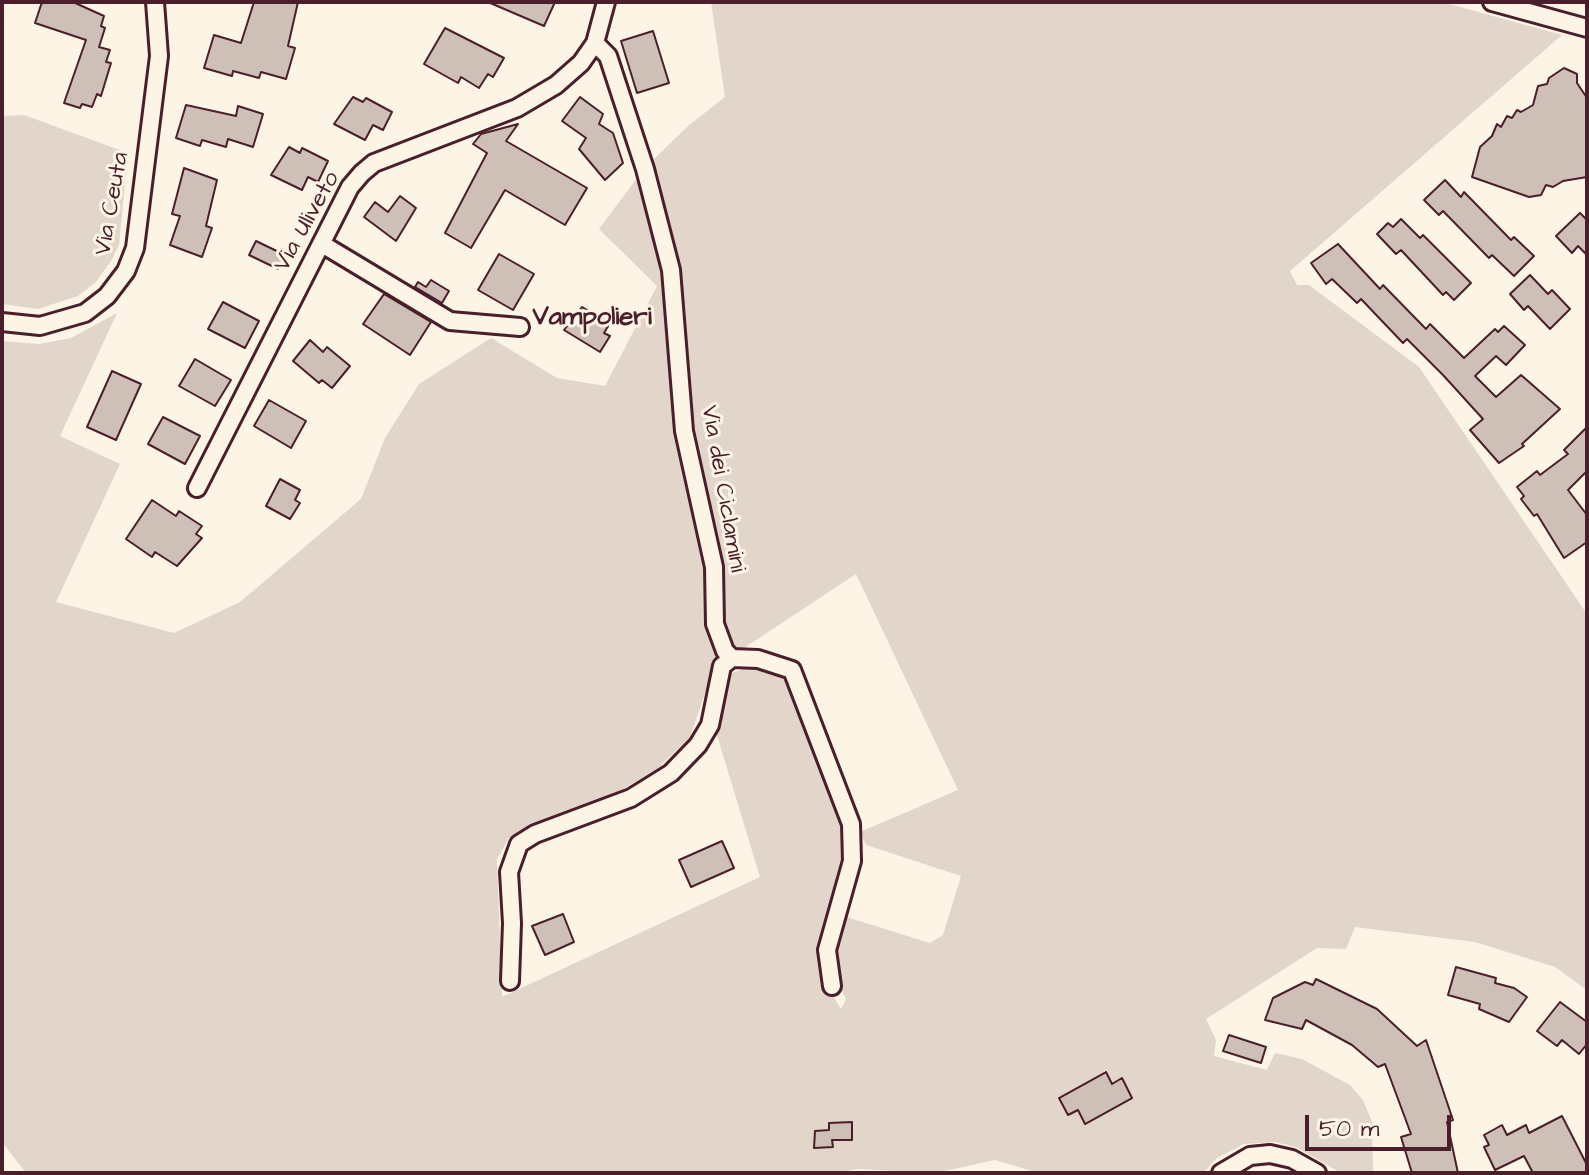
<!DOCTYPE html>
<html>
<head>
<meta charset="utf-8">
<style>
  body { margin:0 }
  #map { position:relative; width:1589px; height:1175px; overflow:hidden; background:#fcf5e5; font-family:"Architects Daughter",sans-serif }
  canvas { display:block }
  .frame { position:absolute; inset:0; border:4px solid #4a1f2b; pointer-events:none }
  .scale { position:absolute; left:1305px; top:1115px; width:146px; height:36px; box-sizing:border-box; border:4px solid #4a1f2b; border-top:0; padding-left:10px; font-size:24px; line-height:28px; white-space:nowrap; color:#4a1f2b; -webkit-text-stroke:6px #fcf5e5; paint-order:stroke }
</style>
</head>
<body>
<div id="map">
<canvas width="1589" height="1175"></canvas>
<div class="frame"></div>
<div class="scale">50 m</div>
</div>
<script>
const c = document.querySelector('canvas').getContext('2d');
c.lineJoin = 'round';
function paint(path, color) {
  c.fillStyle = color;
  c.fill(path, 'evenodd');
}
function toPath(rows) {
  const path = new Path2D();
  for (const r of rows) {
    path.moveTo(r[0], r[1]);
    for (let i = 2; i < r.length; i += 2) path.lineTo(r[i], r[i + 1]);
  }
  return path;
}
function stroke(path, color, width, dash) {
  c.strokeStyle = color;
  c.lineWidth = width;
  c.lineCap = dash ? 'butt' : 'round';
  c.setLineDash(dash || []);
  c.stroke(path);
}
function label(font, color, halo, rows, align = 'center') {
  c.font = font + ' "Architects Daughter",sans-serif';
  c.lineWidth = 6;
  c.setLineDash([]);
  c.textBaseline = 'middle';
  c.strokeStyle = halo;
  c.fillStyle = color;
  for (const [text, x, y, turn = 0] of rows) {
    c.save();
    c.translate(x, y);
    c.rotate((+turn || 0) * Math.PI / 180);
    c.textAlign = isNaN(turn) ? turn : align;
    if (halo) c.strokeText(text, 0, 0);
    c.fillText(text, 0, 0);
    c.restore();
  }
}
paint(toPath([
  [711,2,1442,2,1562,35,1290,271,1297,285,1309,285,1419,367,1587,614,1587,990,1555,967,1475,942,1355,927,1346,949,1317,948,1206,1019,1216,1040,1214,1056,1267,1070,1275,1053,1302,1059,1350,1085,1363,1100,1372,1122,1373,1173,1341,1173,1296,1147,1275,1142,1244,1144,1217,1158,1203,1173,1039,1173,995,1160,935,1173,857,1169,838,1173,26,1173,2,1142,2,341,39,344,71,338,117,313,60,436,120,464,56,602,174,633,240,602,361,499,385,438,419,384,491,338,557,378,605,386,657,286,599,229,640,174,667,276,680,436,710,572,716,661,690,737,658,768,618,792,509,838,497,859,502,997,760,877,716,732,719,699,728,674,754,666,785,672,848,828,844,858,817,947,820,975,841,1009,846,999,834,975,831,951,840,915,930,943,943,935,961,876,866,845,860,832,958,790,856,574,741,650,729,646,720,626,718,562,689,426,674,264,649,164,688,126,725,97],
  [24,115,128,153,119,245,111,261,96,282,78,296,38,309,2,304,2,116]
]), '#e2d5ca');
const building = toPath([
  [42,2,73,2,104,16,101,26,105,28,99,47,110,50,106,62,111,63,101,96,97,94,92,107,82,104,80,108,64,103,86,40,35,23,42,2],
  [254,2,298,2,288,46,295,48,286,79,261,72,259,78,233,71,232,76,204,68,214,35,241,43,254,2],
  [488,2,555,2,544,26,488,2],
  [445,28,504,58,493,77,488,74,479,88,461,77,458,83,424,64,445,28],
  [653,31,669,83,637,93,621,41,653,31],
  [1564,68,1577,74,1577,83,1587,98,1587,177,1563,181,1553,187,1546,185,1541,195,1529,197,1472,177,1480,147,1492,136,1497,124,1501,127,1507,116,1512,118,1517,110,1521,112,1533,105,1538,86,1547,84,1549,78,1564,68],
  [353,97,363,102,366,98,392,112,383,130,373,125,365,140,334,124,353,97],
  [580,97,603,114,599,124,613,133,623,163,605,180,579,149,586,138,562,121,580,97],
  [186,105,236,116,238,106,263,114,253,147,228,139,226,147,202,140,200,146,176,138,186,105],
  [518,124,506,141,587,188,565,225,505,190,471,248,445,233,487,153,473,144,481,134,518,124],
  [289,147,300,153,302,148,328,161,318,182,308,177,302,190,271,175,289,147],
  [184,168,217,180,206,226,212,228,202,257,170,245,180,216,172,214,184,168],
  [1445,180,1461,197,1464,192,1511,240,1514,237,1534,256,1514,276,1492,255,1489,258,1443,211,1439,215,1424,200,1445,180],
  [400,196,416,208,396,241,364,217,375,202,388,212,400,196],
  [1580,213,1587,220,1587,255,1578,246,1572,253,1556,236,1580,213],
  [1401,219,1420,238,1423,235,1471,283,1454,300,1446,292,1443,295,1401,250,1396,254,1377,234,1388,223,1393,227,1401,219],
  [256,241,285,255,278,269,249,255,256,241],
  [1338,244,1380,289,1383,285,1426,329,1430,324,1464,358,1495,329,1498,332,1504,326,1525,345,1506,365,1496,356,1475,376,1496,397,1521,375,1560,409,1522,444,1524,446,1499,463,1470,430,1483,419,1443,375,1407,339,1403,343,1361,299,1357,303,1332,279,1326,284,1311,263,1338,244],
  [499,254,534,274,513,310,478,290,499,254],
  [1530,275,1548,294,1552,290,1570,309,1550,329,1528,306,1524,310,1510,294,1530,275],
  [431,280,449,291,442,303,415,287,418,282,426,287,431,280],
  [384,294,431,322,410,355,363,324,384,294],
  [223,302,259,321,245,348,208,329,223,302],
  [582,307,610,323,604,333,610,336,600,352,564,330,582,307],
  [310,340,323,352,327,347,350,366,332,388,322,380,319,383,293,361,310,340],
  [195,359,231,380,215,406,179,386,195,359],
  [112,371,141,384,116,440,87,427,112,371],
  [269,400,306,421,291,448,254,426,269,400],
  [163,417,200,436,185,464,148,444,163,417],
  [1587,427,1587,471,1568,490,1587,515,1587,542,1564,558,1537,514,1534,516,1521,499,1524,496,1517,487,1537,471,1540,475,1568,454,1564,450,1587,427],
  [280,479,300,490,295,500,300,503,290,519,266,506,280,479],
  [152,500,176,516,179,511,202,526,196,534,202,538,177,566,155,552,152,557,126,539,152,500],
  [722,841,734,868,691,887,679,860,722,841],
  [563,914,574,942,545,955,532,926,563,914],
  [1456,967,1496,978,1495,983,1514,988,1527,997,1509,1022,1479,1009,1480,1004,1448,995,1456,967],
  [1316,979,1377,1009,1417,1046,1426,1040,1453,1120,1447,1122,1458,1173,1412,1173,1401,1137,1411,1134,1385,1064,1378,1067,1352,1045,1306,1020,1302,1029,1265,1020,1273,998,1305,982,1313,985,1316,979],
  [1560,1002,1587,1022,1587,1044,1579,1054,1562,1040,1557,1046,1537,1031,1560,1002],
  [1229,1035,1266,1047,1261,1063,1223,1051,1229,1035],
  [1106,1072,1112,1084,1122,1078,1132,1098,1085,1124,1078,1110,1068,1115,1059,1098,1106,1072],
  [1562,1116,1587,1165,1587,1173,1533,1173,1524,1156,1495,1170,1484,1147,1489,1145,1484,1135,1502,1125,1507,1135,1526,1125,1529,1133,1562,1116],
  [852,1122,852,1140,832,1140,833,1147,814,1148,815,1131,829,1130,829,1123,852,1122]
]);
paint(building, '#cfc0b7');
stroke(building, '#4a1f2b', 2);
const street = toPath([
  [1492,2,1587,28],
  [595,43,608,56,645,169,671,270,684,431,714,567,715,624,725,651,732,658,758,659,792,670,851,824,852,861,827,950,832,986],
  [322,244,450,321,520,327],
  [2,322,40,326,85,313,107,296,126,271,135,248,159,56,155,2],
  [197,488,350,187,362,173,374,163,517,108,556,85,581,63,595,43,606,2],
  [510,981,512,923,509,872,519,844,535,834,631,798,671,773,698,745,710,725,722,666,732,658],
  [1221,1173,1250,1156,1270,1154,1292,1159,1317,1173]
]);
stroke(street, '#4a1f2b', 22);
stroke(street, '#fcf5e5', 16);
label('24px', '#4a1f2b', '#fcf5e5', [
  ["Via Ceuta",113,204,-80],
  ["Via Uliveto",308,222,-61],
  ["Via dei Ciclamini",722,489,80]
]);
label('bold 26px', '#4a1f2b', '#fcf5e5', [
  ["Vampolieri",592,319]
]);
</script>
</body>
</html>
